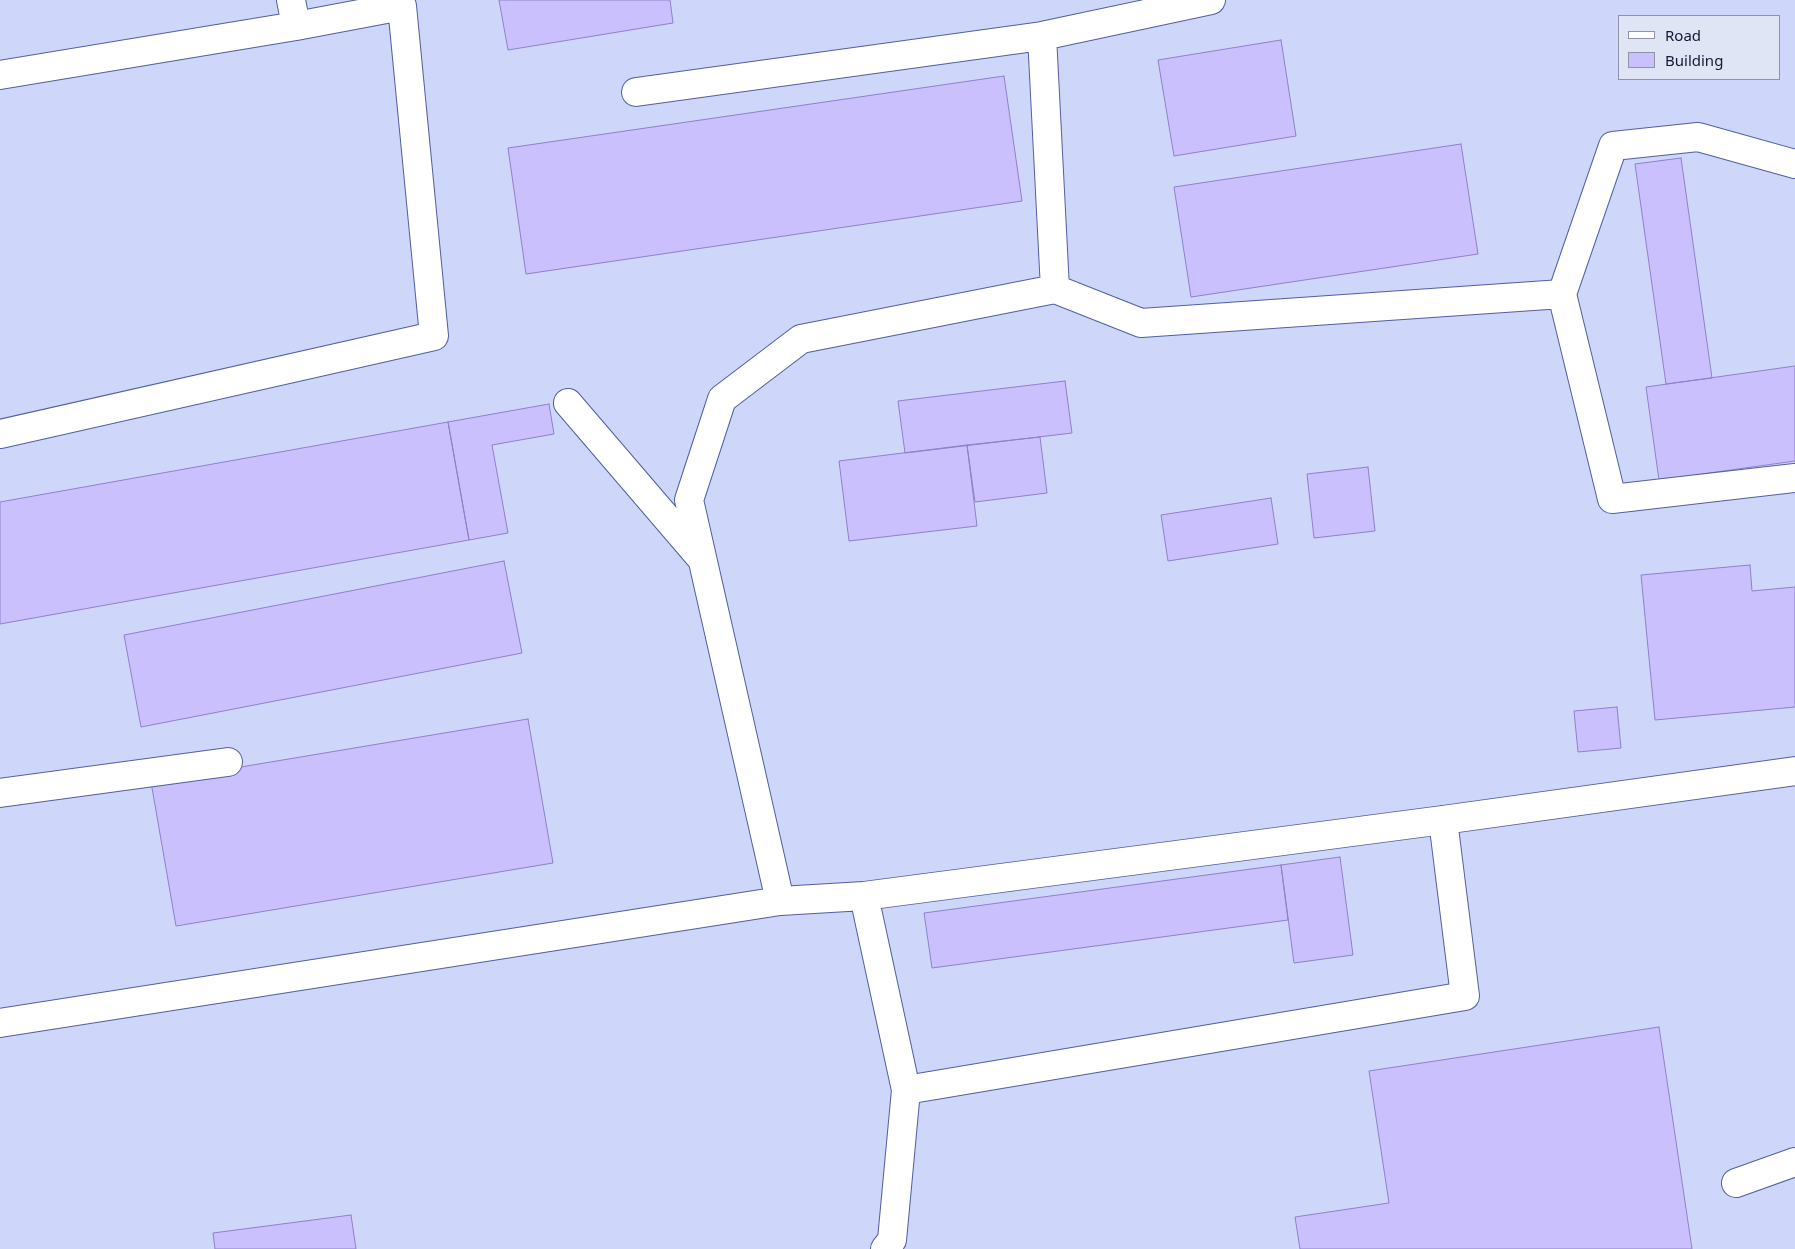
<!DOCTYPE html>
<html>
<head>
<meta charset="utf-8">
<style>
  body { margin:0 }
  #map { position:relative; width:1795px; height:1249px; overflow:hidden; background:#e0e5f5; font-family:"Noto Sans",sans-serif }
  canvas { display:block }
  .legend { position:absolute; left:1618px; top:15px; width:162px; height:65px; box-sizing:border-box; background:#e0e5f5; border:1px solid #8e93a7; margin:0; padding:6px 9px; list-style:none; font-size:15px; color:#121833 }
  .legend li { display:flex; align-items:center; gap:10px; height:25px }
  .legend b { width:25px; border:1px solid #8e93a7 }
</style>
</head>
<body>
<div id="map">
<canvas width="1795" height="1249"></canvas>
<ul class="legend">
<li><b style="height:6px;background:#fff"></b>Road</li>
<li><b style="height:14px;background:#cbc0fe"></b>Building</li>
</ul>
</div>
<script>
const c = document.querySelector('canvas').getContext('2d');
c.lineJoin = 'round';
function paint(path, color) {
  c.fillStyle = color;
  c.fill(path, 'evenodd');
}
function toPath(rows) {
  const path = new Path2D();
  for (const r of rows) {
    path.moveTo(r[0], r[1]);
    for (let i = 2; i < r.length; i += 2) path.lineTo(r[i], r[i + 1]);
  }
  return path;
}
function stroke(path, color, width, dash) {
  c.strokeStyle = color;
  c.lineWidth = width;
  c.lineCap = dash ? 'butt' : 'round';
  c.setLineDash(dash || []);
  c.stroke(path);
}
paint(toPath([
  [0,0,1795,0,1795,1249,0,1249],
  [1619,16,1779,16,1779,79,1619,79]
]), '#ced7f9');
const building = toPath([
  [499,0,670,0,673,23,508,50,499,0],
  [1281,40,1296,136,1174,156,1158,60,1281,40],
  [1004,76,1022,201,526,274,508,148,1004,76],
  [1461,144,1478,254,1191,297,1174,187,1461,144],
  [1681,158,1712,378,1666,384,1635,164,1681,158],
  [1795,366,1795,461,1659,480,1646,387,1795,366],
  [1065,381,1072,433,905,453,898,401,1065,381],
  [549,404,554,434,492,445,508,533,469,540,448,422,549,404],
  [448,422,469,540,0,624,0,502,448,422],
  [1040,437,1047,493,975,502,967,445,1040,437],
  [967,445,977,526,849,541,839,461,967,445],
  [1368,467,1375,531,1314,538,1307,474,1368,467],
  [1271,498,1278,544,1168,561,1161,515,1271,498],
  [504,561,522,653,141,727,124,635,504,561],
  [1750,565,1752,591,1795,587,1795,707,1655,720,1641,575,1750,565],
  [1617,707,1621,748,1578,752,1574,711,1617,707],
  [528,719,553,863,176,926,151,782,528,719],
  [1340,857,1353,955,1294,963,1281,865,1340,857],
  [1281,865,1288,920,932,968,924,913,1281,865],
  [1659,1027,1692,1249,1300,1249,1295,1217,1389,1203,1369,1071,1659,1027],
  [351,1215,356,1249,215,1249,213,1233,351,1215]
]);
paint(building, '#cbc0fe');
stroke(building, '#8f80ca', 1);
const minor = toPath([
  [0,75,296,26,291,0],
  [636,92,1042,36],
  [1795,164,1698,137,1613,146,1562,294,1612,499,1795,478],
  [1055,289,1141,323,1562,294],
  [568,403,700,557],
  [0,434,434,336,402,6,296,26],
  [0,793,228,762],
  [864,896,1443,820,1795,771],
  [780,901,689,500,722,399,801,339,1055,289,1042,36,1211,0],
  [0,1023,780,901,864,896,906,1090,892,1240,885,1249],
  [906,1090,1465,996,1443,820],
  [1736,1183,1795,1162]
]);
stroke(minor, '#505fa2', 30);
stroke(minor, '#fff', 28);
</script>
</body>
</html>
